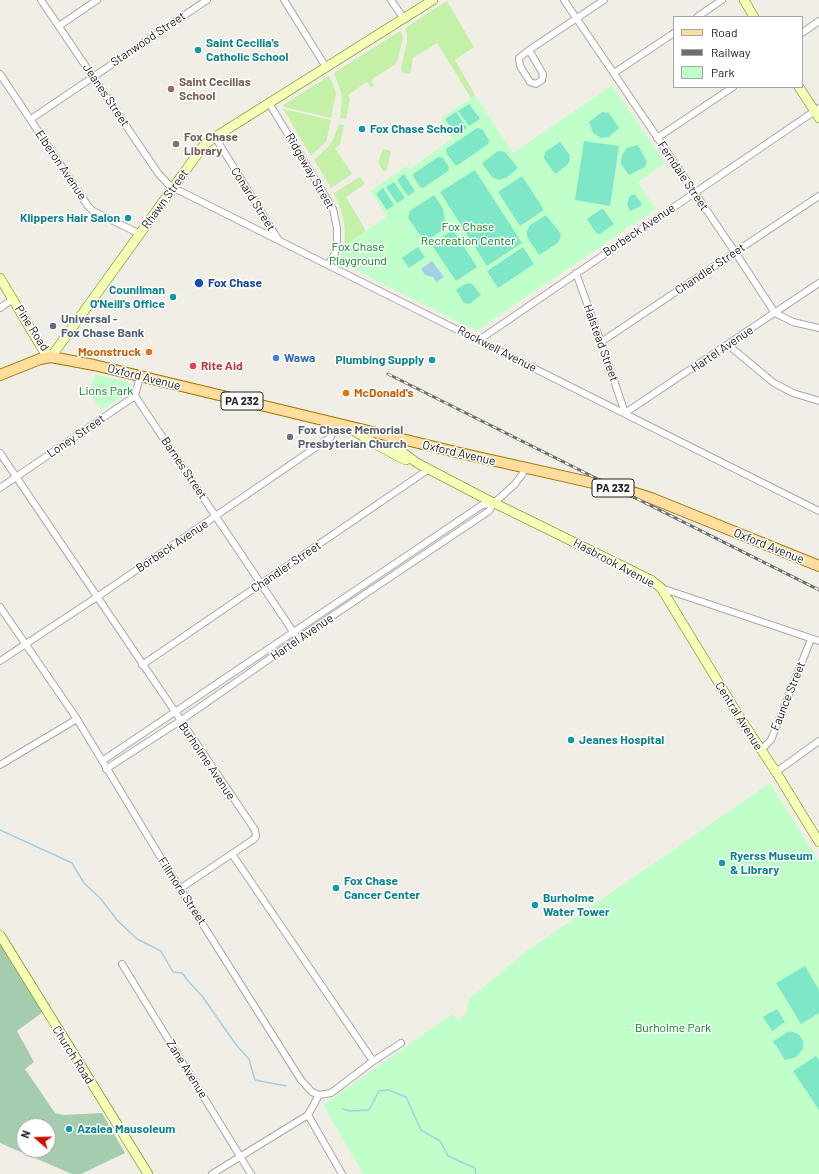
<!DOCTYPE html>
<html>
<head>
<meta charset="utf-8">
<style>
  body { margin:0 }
  #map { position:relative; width:819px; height:1174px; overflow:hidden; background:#f1eee6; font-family:Barlow,sans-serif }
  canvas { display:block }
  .legend { position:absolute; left:673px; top:16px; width:130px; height:72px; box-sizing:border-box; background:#fff; border:1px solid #a6a6a6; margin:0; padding:5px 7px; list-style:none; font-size:12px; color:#202020 }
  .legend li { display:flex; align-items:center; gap:8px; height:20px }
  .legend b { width:20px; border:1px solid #a6a6a6 }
  .north { position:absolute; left:16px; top:1118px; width:40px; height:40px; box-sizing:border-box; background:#fff; border:1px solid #a6a6a6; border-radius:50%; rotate:290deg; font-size:11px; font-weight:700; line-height:16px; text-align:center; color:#202020 }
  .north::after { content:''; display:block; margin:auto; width:14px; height:18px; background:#d01100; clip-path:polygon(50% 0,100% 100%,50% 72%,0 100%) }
</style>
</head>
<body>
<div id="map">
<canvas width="819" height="1174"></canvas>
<ul class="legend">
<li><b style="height:5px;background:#ffdd9d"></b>Road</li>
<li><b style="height:5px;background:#6e6e6e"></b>Railway</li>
<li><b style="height:11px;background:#c0feca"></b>Park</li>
</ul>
<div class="north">N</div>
</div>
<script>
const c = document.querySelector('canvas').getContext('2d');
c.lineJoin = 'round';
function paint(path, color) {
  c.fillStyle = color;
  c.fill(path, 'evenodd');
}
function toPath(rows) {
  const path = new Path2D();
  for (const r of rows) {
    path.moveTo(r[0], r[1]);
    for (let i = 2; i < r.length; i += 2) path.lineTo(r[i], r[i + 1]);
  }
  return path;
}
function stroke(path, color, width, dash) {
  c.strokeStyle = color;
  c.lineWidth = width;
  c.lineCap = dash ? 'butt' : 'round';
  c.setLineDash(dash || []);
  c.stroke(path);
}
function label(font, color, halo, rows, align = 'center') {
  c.font = font + ' Barlow,sans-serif';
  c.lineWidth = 3;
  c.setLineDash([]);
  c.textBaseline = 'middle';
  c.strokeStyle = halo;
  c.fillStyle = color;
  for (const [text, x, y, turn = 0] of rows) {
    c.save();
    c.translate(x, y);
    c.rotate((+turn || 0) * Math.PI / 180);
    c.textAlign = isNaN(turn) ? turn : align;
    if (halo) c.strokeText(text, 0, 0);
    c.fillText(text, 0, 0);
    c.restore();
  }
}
paint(toPath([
  [447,1,474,47,455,60,475,95,471,98,437,43,413,58,411,70,409,73,406,74,402,72,401,68,407,42,407,34,405,28],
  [400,31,402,33,403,38,397,62,393,66,371,80,374,85,371,87,367,82,348,95,350,99,346,119,340,118,342,101,341,92,334,73],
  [329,76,333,84,336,94,331,118,284,107,283,105],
  [283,109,331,120,326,142,311,156],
  [339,124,344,125,340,145,335,148,352,174,331,188,314,160,328,147,333,140],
  [383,149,391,151,387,170,384,172,378,163],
  [360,177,365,184,346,197,366,231,343,247,345,237,344,222,340,207,334,193]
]), '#c5f0a7');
paint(toPath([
  [0,942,43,1012,17,1031,34,1062,25,1069,55,1113,63,1115,102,1113,125,1153,81,1174,72,1174,0,1143],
  [24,1126,48,1126,48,1150,24,1150]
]), '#a5ccae');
paint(toPath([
  [612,85,665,163,638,183,656,209,476,331,381,283,342,262,341,257,343,247,387,216,370,191,405,167,411,168,452,139,441,121,442,118,475,95,513,153],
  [95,374,131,383,130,392,101,410,89,392],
  [770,783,819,861,819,1174,363,1174,323,1105,452,1014,458,1021,466,1014,468,1000,528,950]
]), '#c0feca');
paint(toPath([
  [469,104,480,119,469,126,458,111],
  [456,112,467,128,456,135,445,119],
  [602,112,609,113,619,128,609,137,601,138,593,133,589,122],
  [477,128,482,129,489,140,488,144,458,165,455,165,447,154,446,149],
  [584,141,619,146,610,206,575,200],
  [560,142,569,154,570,160,567,165,555,174,544,158,545,152],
  [638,145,647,162,645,167,629,175,621,164,622,155,627,148],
  [498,151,505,152,518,168,506,178,499,180,492,177,482,163],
  [438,157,443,158,449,167,448,171,423,188,420,187,413,176,413,174],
  [475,170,522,243,487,266,440,192],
  [404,174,415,191,408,196,397,180],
  [522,176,544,210,520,226,498,192],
  [394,182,405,198,397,203,386,187],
  [383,188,394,205,387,210,376,194],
  [634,194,642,204,641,206,630,211,627,205,629,197],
  [434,195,443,209,445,222,440,232,425,242,408,218,410,211],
  [603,209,614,224,600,234,596,233,587,219,600,210],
  [546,215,561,234,559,242,539,255,527,237,527,231,530,225],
  [453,230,477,267,456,281,431,244],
  [418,247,425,257,409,268,402,258],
  [523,247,534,264,498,288,487,271],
  [470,283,474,286,481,295,469,304,464,303,456,290,465,284],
  [805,966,819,990,819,1013,801,1024,776,983],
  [777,1009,785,1022,772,1031,763,1017],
  [789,1031,798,1034,801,1037,803,1042,803,1049,796,1057,785,1060,776,1045,773,1043,774,1040,777,1039],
  [816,1056,819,1060,819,1110,793,1071]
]), '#7de7c7');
paint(toPath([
  [432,261,444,277,436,282,433,277,425,275,421,269]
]), '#a2cfe3');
stroke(toPath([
  [0,830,72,863,84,883,101,899,117,920,137,939,161,951,173,972,182,973,189,982,202,996,237,1046,249,1059,255,1080,286,1086],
  [343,1109,350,1111,369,1110,379,1091,389,1090,406,1097,421,1130,440,1141,448,1156,475,1168,476,1174]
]), '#a2cfe3', 1.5);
const street = toPath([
  [41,0,158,173,168,184,174,188,819,511],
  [284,0,326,67],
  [391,0,404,19],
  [564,0,735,252,775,313,793,322,819,328],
  [697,17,722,0],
  [59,26,97,0],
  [802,33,819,21],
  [529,50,543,74,542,80,536,84,530,82,520,66,519,58,529,50,604,0],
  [614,73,674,33],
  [0,74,88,206,93,211,140,234],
  [269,103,333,209,337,228,337,241,335,253,328,265],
  [31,119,207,0],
  [215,137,278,239],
  [657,138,733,87],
  [576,273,601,342,625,413,819,283],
  [0,308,13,299],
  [479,340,819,108],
  [601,342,819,196],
  [728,345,774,383,793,393,819,401],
  [135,396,296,636],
  [0,453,255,830,256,836,254,839,181,888],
  [0,488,135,396,140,376],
  [661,588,819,641],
  [0,607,77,719,164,863,301,1080,312,1092,319,1095,308,1115,342,1174],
  [0,661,97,597,331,437,335,423],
  [142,665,429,469],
  [761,750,771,740,811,639],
  [102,761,482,505,494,503],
  [0,765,77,719],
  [106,769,180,721,298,639,489,511,494,503,515,484,526,469],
  [776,772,819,741],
  [232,854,373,1061],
  [122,964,251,1174],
  [319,1095,331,1093,372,1062,401,1043],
  [212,1174,308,1115]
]);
const secondary = toPath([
  [744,0,754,17],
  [799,87,819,118],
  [0,278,43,350,51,357,204,145,215,137,433,0],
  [348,427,372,442,399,457,406,460],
  [398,438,397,448,417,463,484,498,651,580,661,588,742,721,776,772,819,842],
  [0,935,148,1174]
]);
const primary = toPath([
  [0,375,40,359,51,357,94,365,460,453,629,491,651,498,819,566]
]);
stroke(street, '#a7a7a7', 8);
stroke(secondary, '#667e00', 10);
stroke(primary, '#9c7500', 12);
stroke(street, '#fff', 6);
stroke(secondary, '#f5ffb6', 9);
stroke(primary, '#ffdd9d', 10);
const rail = toPath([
  [388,374,819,590]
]);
stroke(rail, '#6e6e6e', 3);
stroke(rail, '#fff', 1.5, [4.5]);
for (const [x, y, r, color] of [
  [198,50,4,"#0f9aa8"],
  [171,89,4,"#8d6e63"],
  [362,129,4,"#0f9aa8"],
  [176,144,4,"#8d6e63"],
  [128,218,4,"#0f9aa8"],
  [199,283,5,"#1a4fb4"],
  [173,297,4,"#0f9aa8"],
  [53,326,4,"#5c6f8a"],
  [149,352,4,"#e8710a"],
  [276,358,4,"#3f7fe0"],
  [432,360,4,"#0f9aa8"],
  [193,366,4,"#e0444e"],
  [346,393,4,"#e8710a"],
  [290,437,4,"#6b7280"],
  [571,740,4,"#0f9aa8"],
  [722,863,4,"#0f9aa8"],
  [336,888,4,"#0f9aa8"],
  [535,905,4,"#0f9aa8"],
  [69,1129,4,"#0f9aa8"]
]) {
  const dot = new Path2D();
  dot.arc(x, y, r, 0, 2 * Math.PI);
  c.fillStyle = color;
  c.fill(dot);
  stroke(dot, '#fff', 1.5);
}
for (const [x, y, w] of [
  [242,401,42],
  [613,488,42]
]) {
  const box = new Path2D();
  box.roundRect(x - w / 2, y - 9, w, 18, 3);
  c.fillStyle = '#fff';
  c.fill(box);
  stroke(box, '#202020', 1);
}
label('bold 11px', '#202020', null, [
  ["PA 232",242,401],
  ["PA 232",613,488]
]);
label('12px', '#202020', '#fff', [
  ["Stanwood Street",148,39,-34],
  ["Jeanes Street",106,95,56],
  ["Elberon Avenue",61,165,56],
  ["Ridgeway Street",310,171,60],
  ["Ferndale Street",683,176,56],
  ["Rhawn Street",165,199,-54],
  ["Conard Street",253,199,58],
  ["Borbeck Avenue",639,230,-34],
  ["Chandler Street",710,269,-34],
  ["Pine Road",32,328,57],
  ["Halstead Street",601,343,70],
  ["Rockwell Avenue",497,349,27],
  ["Hartel Avenue",722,349,-34],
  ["Oxford Avenue",144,377,14],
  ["Loney Street",76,436,-34],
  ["Oxford Avenue",459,453,13],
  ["Barnes Street",184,468,56],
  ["Borbeck Avenue",172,546,-34],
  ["Oxford Avenue",769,546,22],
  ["Hasbrook Avenue",614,563,28],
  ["Chandler Street",286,567,-34],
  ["Hartel Avenue",302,637,-34],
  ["Faunce Street",788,696,-68],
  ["Central Avenue",739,716,58],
  ["Burholme Avenue",207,761,56],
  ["Fillmore Street",182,891,57],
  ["Church Road",73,1055,58],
  ["Zane Avenue",187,1069,58]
]);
label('bold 12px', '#0d838f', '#fff', [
  ["Saint Cecilia's",206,43],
  ["Catholic School",206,57],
  ["Fox Chase School",370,129],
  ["Klippers Hair Salon",120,218,"right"],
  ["Counilman",165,290,"right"],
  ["O'Neill's Office",165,304,"right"],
  ["Plumbing Supply",424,360,"right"],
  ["Jeanes Hospital",579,740],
  ["Ryerss Museum",730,856],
  ["& Library",730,870],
  ["Fox Chase",344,881],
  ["Cancer Center",344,895],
  ["Burholme",543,898],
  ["Water Tower",543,912],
  ["Azalea Mausoleum",77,1129]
], 'left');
label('bold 12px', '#785e54', '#fff', [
  ["Saint Cecilias",179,82],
  ["School",179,96],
  ["Fox Chase",184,137],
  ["Library",184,151]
], 'left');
label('12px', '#028518', '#fff', [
  ["Fox Chase",468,227],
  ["Recreation Center",468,241],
  ["Fox Chase",358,247],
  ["Playground",358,261],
  ["Lions Park",106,391],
  ["Burholme Park",673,1028]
]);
label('bold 12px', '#164399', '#fff', [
  ["Fox Chase",208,283]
], 'left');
label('bold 12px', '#4e5e75', '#fff', [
  ["Universal -",61,319],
  ["Fox Chase Bank",61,333]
], 'left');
label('bold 12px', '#c56008', '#fff', [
  ["Moonstruck",141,352],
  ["McDonald's",354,393,"left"]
], 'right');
label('bold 12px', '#366cbe', '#fff', [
  ["Wawa",284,358]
], 'left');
label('bold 12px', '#be3a42', '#fff', [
  ["Rite Aid",201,366]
], 'left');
label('bold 12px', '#5b616d', '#fff', [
  ["Fox Chase Memorial",298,430],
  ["Presbyterian Church",298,444]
], 'left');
</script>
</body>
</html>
